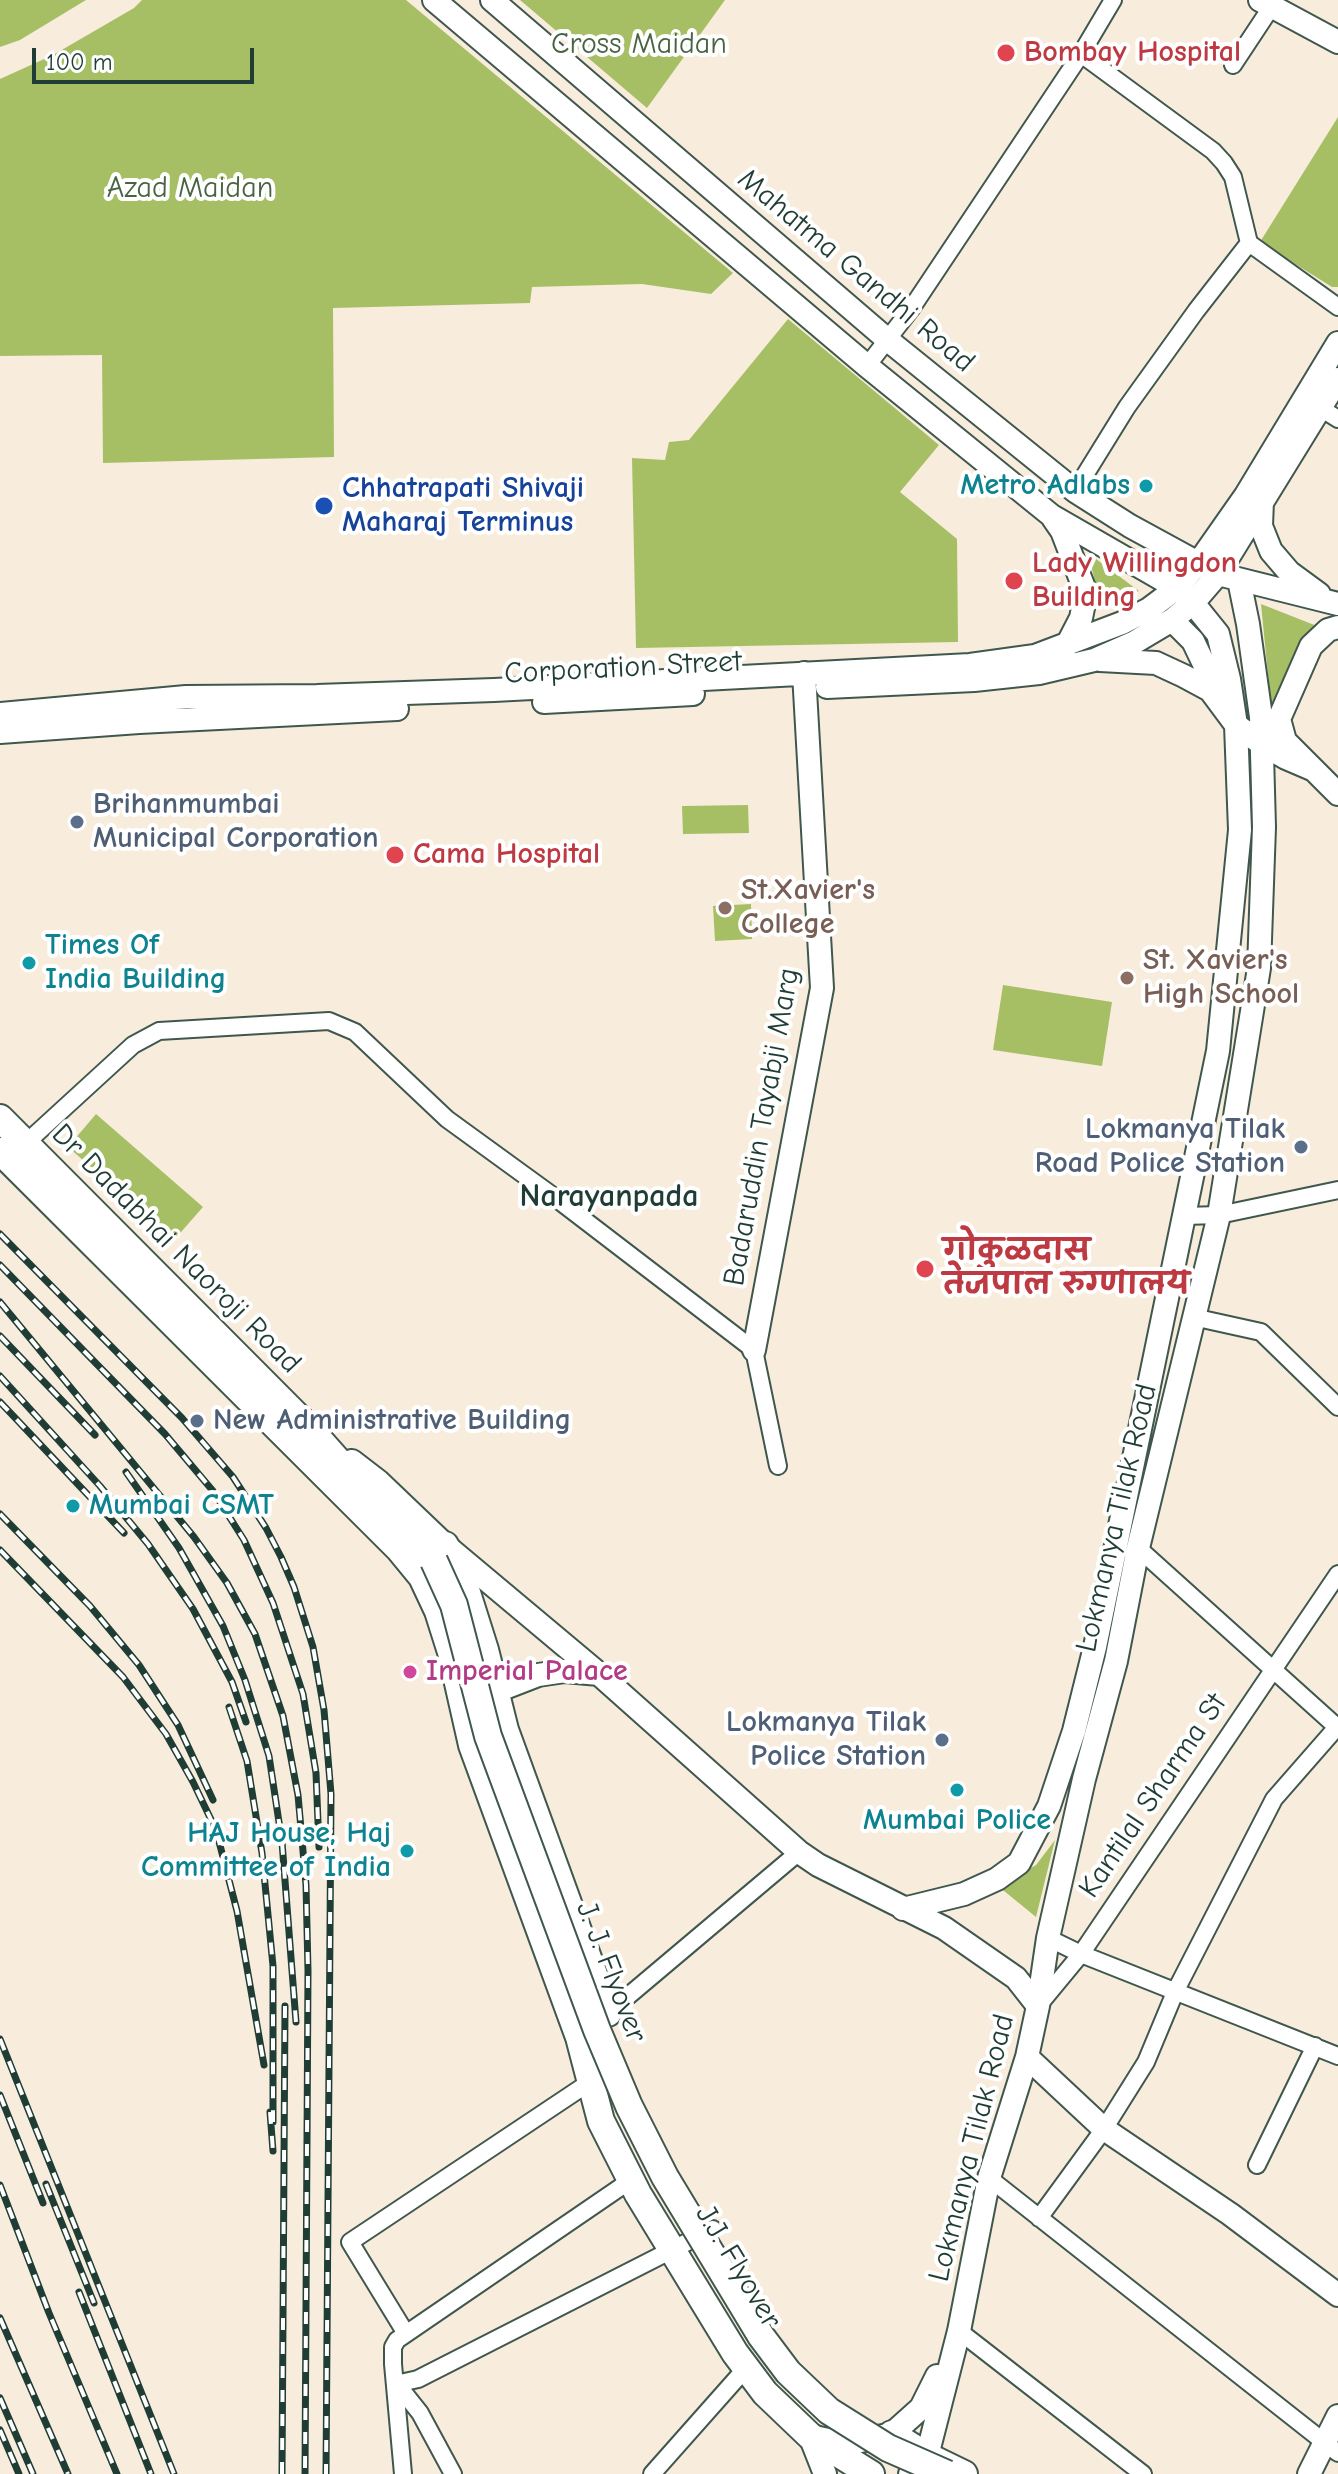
<!DOCTYPE html>
<html>
<head>
<meta charset="utf-8">
<style>
  body { margin:0 }
  #map { position:relative; width:1338px; height:2474px; overflow:hidden; background:#f8eddd; font-family:"Comic Neue",sans-serif }
  canvas { display:block }
  .scale { position:absolute; left:32px; top:48px; width:222px; height:36px; box-sizing:border-box; border:4px solid #1f3d34; border-top:0; padding-left:10px; font-size:24px; line-height:28px; white-space:nowrap; color:#1f3d34; -webkit-text-stroke:6px #fff; paint-order:stroke }
</style>
</head>
<body>
<div id="map">
<canvas width="1338" height="2474"></canvas>
<div class="scale">100 m</div>
</div>
<script>
const c = document.querySelector('canvas').getContext('2d');
c.lineJoin = 'round';
function paint(path, color) {
  c.fillStyle = color;
  c.fill(path, 'evenodd');
}
function toPath(rows) {
  const path = new Path2D();
  for (const r of rows) {
    path.moveTo(r[0], r[1]);
    for (let i = 2; i < r.length; i += 2) path.lineTo(r[i], r[i + 1]);
  }
  return path;
}
function stroke(path, color, width, dash) {
  c.strokeStyle = color;
  c.lineWidth = width;
  c.lineCap = dash ? 'butt' : 'round';
  c.setLineDash(dash || []);
  c.stroke(path);
}
function label(font, color, halo, rows, align = 'center') {
  c.font = font + ' "Comic Neue","Playpen Sans Deva",sans-serif';
  c.lineWidth = 8;
  c.setLineDash([]);
  c.textBaseline = 'middle';
  c.strokeStyle = halo;
  c.fillStyle = color;
  for (const [text, x, y, turn = 0] of rows) {
    c.save();
    c.translate(x, y);
    c.rotate((+turn || 0) * Math.PI / 180);
    c.textAlign = isNaN(turn) ? turn : align;
    if (halo) c.strokeText(text, 0, 0);
    c.fillText(text, 0, 0);
    c.restore();
  }
}
paint(toPath([
  [0,0,86,0,20,40,0,47],
  [142,0,406,0,733,273,711,294,642,284,532,287,530,303,333,308,334,457,103,463,102,355,0,356,0,79,53,55,134,8],
  [520,0,725,0,647,108],
  [1338,117,1338,287,1332,287,1260,242],
  [788,319,939,445,900,492,957,539,958,642,636,648,632,458,665,460,669,442,689,440],
  [1088,553,1139,591,1096,609,1094,577],
  [1261,604,1322,628,1272,715],
  [748,805,749,833,683,834,682,806],
  [751,904,752,939,715,941,713,906],
  [1003,985,1112,1002,1102,1066,993,1050],
  [96,1114,203,1207,174,1240,68,1147],
  [1055,1840,1036,1917,998,1886,1036,1865]
]), '#a7bf64');
const street = toPath([
  [1081,54,1213,151,1224,163,1233,177,1249,243],
  [1233,65,1272,6],
  [1249,243,1338,307],
  [867,366,911,309,1081,54,1113,0],
  [1312,403,1338,419],
  [1075,491,1127,407,1196,311,1249,243],
  [26,1143,133,1045,159,1031,329,1021,355,1032,447,1119,553,1196,754,1350,778,1466],
  [1184,1216,1219,1215,1338,1190],
  [1193,1317,1261,1332,1338,1407],
  [1138,1548,1338,1728],
  [1048,1938,1081,1954,1338,2056],
  [1038,2006,1081,1954,1338,1574],
  [608,2013,799,1852],
  [1257,2165,1315,2046],
  [989,2178,1338,2453],
  [1039,2218,1104,2129,1146,2062,1176,1990,1274,1799,1337,1727],
  [959,2331,1143,2474],
  [405,2332,350,2242,590,2082],
  [396,2384,418,2379,713,2229],
  [397,2384,420,2413,453,2474],
  [403,2474,393,2364,393,2347,397,2340,631,2180],
  [652,2474,746,2368]
]);
const secondary = toPath([
  [434,0,867,366,1052,516,1177,588,1193,603,1218,634,1229,679,1236,725,1240,830,1218,1051,1095,1647,1074,1731,1049,1806,1019,1863,997,1879,964,1894,903,1909],
  [492,0,889,341,1075,491,1130,526,1218,574,1338,604],
  [1260,0,1338,42],
  [1262,501,1261,526,1271,551,1289,572,1319,594],
  [1053,518,1062,531,1086,593,1081,618,1067,645],
  [1172,620,1193,641,1204,664,1210,690],
  [1338,627,1328,630,1311,646,1279,719,1285,741,1338,794],
  [1100,660,1156,663,1184,676,1210,690,1236,725,1262,744,1286,758,1314,770],
  [827,687,974,680,1039,673,1094,660,1135,642,1172,620,1193,603,1218,574,1338,379],
  [544,702,693,694],
  [0,714,186,697,317,696,494,690,970,665,1035,656,1122,623,1149,609,1177,588,1199,562,1246,495,1338,343],
  [0,732,139,722,397,709],
  [754,1350,822,988,804,673],
  [352,1461,378,1481,445,1545,599,1674,799,1852,818,1865,944,1928,1016,1978,1038,2006],
  [484,1703,494,1692,538,1675,565,1671,599,1674],
  [1027,2057,1104,2129,1230,2214,1338,2295],
  [810,2436,825,2474],
  [819,2438,847,2444,892,2434,921,2408,937,2376],
  [910,2474,927,2456,959,2331,989,2178,1027,2057,1038,2006,1048,1938,1084,1779,1116,1661,1138,1548,1219,1215,1259,968,1264,827,1261,717,1248,624,1239,580],
  [1309,2474,1338,2416]
]);
const primary = toPath([
  [0,1118,307,1426,339,1462,404,1525,434,1561],
  [0,1151,399,1549,422,1577,438,1611,451,1652,472,1745,579,2037,601,2121,638,2194,735,2353,765,2393,810,2436,871,2474],
  [445,1545,462,1577,485,1650,505,1730,608,2013],
  [892,2434,927,2456,964,2474]
]);
stroke(street, '#40574d', 20);
stroke(secondary, '#40574d', 26);
stroke(primary, '#40574d', 30);
stroke(street, '#fff', 16);
stroke(secondary, '#fff', 22);
stroke(primary, '#fff', 26);
const rail = toPath([
  [0,1234,182,1418,233,1477,266,1528,281,1557,294,1587,313,1647,324,1710,331,1794,326,2474],
  [0,1265,165,1434,213,1491,244,1540,273,1603,303,1694,316,1773,319,1847],
  [0,1302,194,1537,227,1583,255,1634,283,1716,298,1795,306,1885,308,1971,305,2474],
  [0,1336,95,1435],
  [0,1376,100,1486,148,1544,193,1609,232,1682,246,1722],
  [0,1402,124,1533],
  [126,1472,179,1548,223,1626,245,1680,269,1756,282,1842,296,2022],
  [0,1514,90,1606,139,1665,178,1725,213,1800],
  [0,1550,123,1677,166,1734,193,1782,216,1830,237,1911,264,2065],
  [229,1707,247,1761,262,1853,273,1966,273,2122],
  [0,2039,174,2474],
  [0,2095,43,2203],
  [270,2112,273,2151],
  [46,2184,94,2303],
  [0,2185,49,2313,117,2474],
  [79,2292,151,2474],
  [0,2318,68,2474],
  [0,2398,33,2474],
  [0,2430,19,2474],
  [282,2474,285,2006]
]);
stroke(rail, '#1f3d34', 7);
stroke(rail, '#fff', 4, [12]);
const primaryBridge = toPath([
  [434,1561,454,1605,488,1736,597,2030,629,2106,665,2177,761,2336,788,2372,829,2411,888,2448,947,2474]
]);
stroke(primaryBridge, '#40574d', 30, []);
stroke(primaryBridge, '#fff', 26);
for (const [x, y, r, color] of [
  [1006,53,10,"#e0444e"],
  [1146,486,8,"#0f9aa8"],
  [324,506,10,"#1a4fb4"],
  [1014,581,10,"#e0444e"],
  [77,822,8,"#5c6f8a"],
  [395,855,10,"#e0444e"],
  [725,908,8,"#8d6e63"],
  [29,963,8,"#0f9aa8"],
  [1127,978,8,"#8d6e63"],
  [1301,1147,8,"#5c6f8a"],
  [925,1269,10,"#e0444e"],
  [197,1421,8,"#5c6f8a"],
  [73,1506,8,"#0f9aa8"],
  [410,1672,8,"#d1479c"],
  [942,1740,8,"#5c6f8a"],
  [957,1790,8,"#0f9aa8"],
  [407,1851,8,"#0f9aa8"]
]) {
  const dot = new Path2D();
  dot.arc(x, y, r, 0, 2 * Math.PI);
  c.fillStyle = color;
  c.fill(dot);
  stroke(dot, '#fff', 3);
}
label('30px', '#486442', '#fff', [
  ["Cross Maidan",639,45],
  ["Azad Maidan",190,189]
]);
label('bold 30px', '#be3a42', '#fff', [
  ["Bombay Hospital",1024,53],
  ["Lady Willingdon",1032,564],
  ["Building",1032,598],
  ["Cama Hospital",413,855],
  ["गोकुळदास",943,1252],
  ["तेजपाल रुग्णालय",943,1286]
], 'left');
label('30px', '#1f3d34', '#fff', [
  ["Mahatma Gandhi Road",856,271,40],
  ["Corporation Street",623,668,-3],
  ["Badaruddin Tayabji Marg",762,1127,-80],
  ["Dr Dadabhai Naoroji Road",176,1249,45],
  ["Lokmanya Tilak Road",1117,1518,-77],
  ["Kantilal Sharma St",1153,1796,-56],
  ["J. J. Flyover",611,1972,69],
  ["Lokmanya Tilak Road",972,2148,-76],
  ["J.J. Flyover",738,2267,59]
]);
label('bold 30px', '#0d838f', '#fff', [
  ["Metro Adlabs",1130,486],
  ["Times Of",45,946,"left"],
  ["India Building",45,980,"left"],
  ["Mumbai CSMT",89,1506,"left"],
  ["Mumbai Police",957,1821,"center"],
  ["HAJ House, Haj",391,1834],
  ["Committee of India",391,1868]
], 'right');
label('bold 30px', '#164399', '#fff', [
  ["Chhatrapati Shivaji",342,489],
  ["Maharaj Terminus",342,523]
], 'left');
label('bold 30px', '#4e5e75', '#fff', [
  ["Brihanmumbai",93,805],
  ["Municipal Corporation",93,839],
  ["Lokmanya Tilak",1285,1130,"right"],
  ["Road Police Station",1285,1164,"right"],
  ["New Administrative Building",213,1421],
  ["Lokmanya Tilak",926,1723,"right"],
  ["Police Station",926,1757,"right"]
], 'left');
label('bold 30px', '#785e54', '#fff', [
  ["St.Xavier's",741,891],
  ["College",741,925],
  ["St. Xavier's",1143,961],
  ["High School",1143,995]
], 'left');
label('bold 30px', '#b23c85', '#fff', [
  ["Imperial Palace",426,1672]
], 'left');
label('bold 32px', '#1f3d34', '#fff', [
  ["Narayanpada",609,1197]
]);
</script>
</body>
</html>
